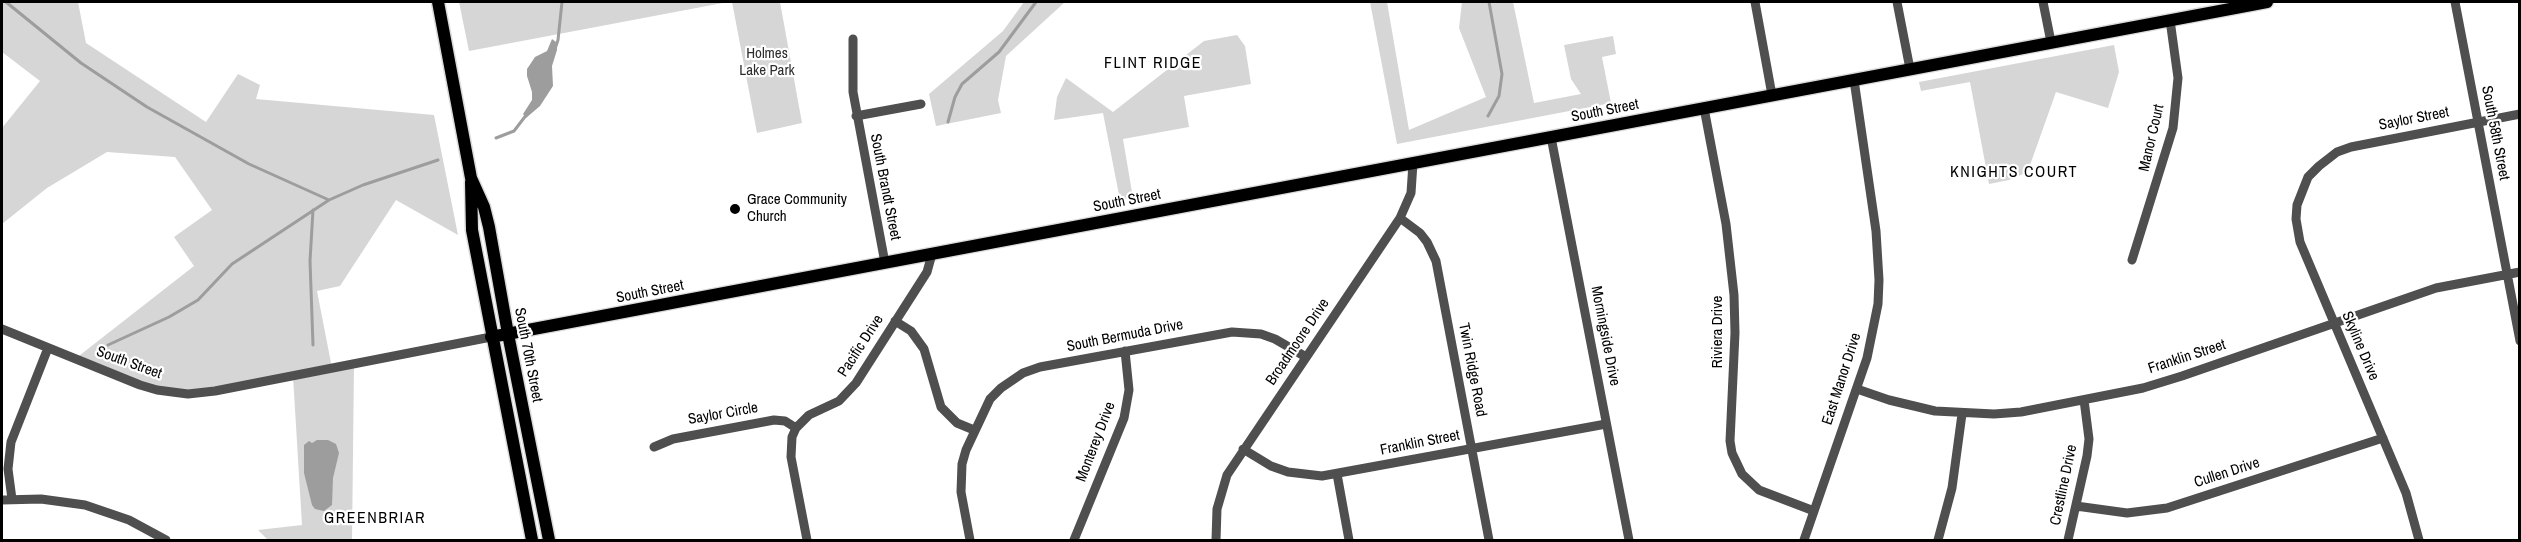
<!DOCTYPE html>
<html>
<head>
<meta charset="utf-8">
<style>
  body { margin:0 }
  #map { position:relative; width:2521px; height:542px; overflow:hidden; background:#fff; font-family:"Archivo Narrow",sans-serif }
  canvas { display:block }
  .frame { position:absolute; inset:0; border:3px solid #000; pointer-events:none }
</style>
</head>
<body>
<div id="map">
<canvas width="2521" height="542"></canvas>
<div class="frame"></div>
</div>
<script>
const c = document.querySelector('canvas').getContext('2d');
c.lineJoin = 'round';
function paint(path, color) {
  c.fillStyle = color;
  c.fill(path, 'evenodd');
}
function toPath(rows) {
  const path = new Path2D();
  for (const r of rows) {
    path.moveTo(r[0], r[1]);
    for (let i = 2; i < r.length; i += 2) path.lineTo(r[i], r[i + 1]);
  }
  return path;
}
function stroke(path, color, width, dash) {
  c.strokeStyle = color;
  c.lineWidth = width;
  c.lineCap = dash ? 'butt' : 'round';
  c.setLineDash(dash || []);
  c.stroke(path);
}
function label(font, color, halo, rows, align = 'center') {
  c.font = font + ' "Archivo Narrow",sans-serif';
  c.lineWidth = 4.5;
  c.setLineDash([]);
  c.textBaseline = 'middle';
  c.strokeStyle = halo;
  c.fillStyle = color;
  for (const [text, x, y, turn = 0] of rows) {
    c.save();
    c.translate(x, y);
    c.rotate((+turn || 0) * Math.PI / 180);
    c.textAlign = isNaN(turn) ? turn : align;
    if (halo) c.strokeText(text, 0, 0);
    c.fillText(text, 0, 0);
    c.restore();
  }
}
paint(toPath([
  [2,2,78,2,86,43,206,122,238,74,260,85,256,99,434,115,458,235,396,200,340,286,317,291,332,368,354,364,352,540,268,540,258,530,302,525,293,376,215,391,170,392,75,359,194,266,174,237,212,210,175,157,107,152,47,188,2,224,2,128,40,81,2,52],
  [459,2,728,2,469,51],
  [732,2,780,2,802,123,757,133],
  [1024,2,1065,2,1006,56,998,100,1001,113,936,126,929,94,1003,31],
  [1370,2,1387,2,1409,130,1486,97,1459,28,1462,2,1513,2,1534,103,1581,94,1571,79,1564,45,1613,36,1616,54,1602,57,1611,103,1397,144],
  [1237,35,1245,46,1251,84,1184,96,1189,127,1123,139,1133,198,1120,200,1103,113,1054,120,1057,97,1066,78,1113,112,1204,41],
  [2114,45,2119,72,2108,108,2056,92,2029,168,2023,174,2009,180,1989,184,1970,82,1921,91,1919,82]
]), '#d6d6d6');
paint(toPath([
  [552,39,556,42,557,50,552,66,553,86,540,106,526,118,523,114,532,100,532,92,527,76,527,69,535,57,547,51],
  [317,440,328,440,336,444,339,453,333,478,332,505,324,511,315,509,312,505,304,473,304,445,309,441,312,443]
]), '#9d9d9d');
stroke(toPath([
  [6,2,81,63,147,107,249,164,329,200],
  [555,49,558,40,562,2],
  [1488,116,1499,96,1502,74,1489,2],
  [948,122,955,97,962,84,999,52,1036,2],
  [496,138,514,131,527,114],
  [108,345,169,317,198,300,232,264,329,200,363,185,438,160],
  [313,345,310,261,313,210]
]), '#9d9d9d', 3);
const major = toPath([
  [438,2,471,178,484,207,489,227,508,334,549,540],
  [471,182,472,230,532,540],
  [491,337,2267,2]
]);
stroke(major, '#dbdbdb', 15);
stroke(toPath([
  [1755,2,1772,95],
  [1897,2,1910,69],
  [2043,2,2051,42],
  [2455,2,2520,341],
  [853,39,853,92,885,263],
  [1704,108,1726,224,1734,295,1735,333,1730,441,1732,453,1742,474,1759,490,1814,511],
  [856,116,921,104],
  [1551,137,1629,540],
  [1400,218,1420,233,1427,242,1436,261,1489,540],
  [2132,260,2173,128,2178,78,2170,20],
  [895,321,911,331,924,349,941,407,957,423,974,430],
  [2,329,140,385,157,390,188,394,215,391,491,337],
  [1857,389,1889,400,1935,411,1994,414,2021,412,2143,388,2182,376,2436,288,2520,272],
  [654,447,673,439,774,420,785,421,796,428],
  [1243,449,1271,466,1288,472,1322,476,1606,424],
  [1337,474,1349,540],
  [12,499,8,469,11,442,48,348],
  [2,500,41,499,85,505,129,520,166,540],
  [2076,506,2127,513,2167,508,2383,438],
  [807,540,791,457,792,437,796,428,809,415,839,401,856,383,927,272,932,254],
  [970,540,961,492,962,464,966,450,990,399,1001,388,1023,373,1040,367,1232,332,1261,334,1275,339,1306,357],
  [1074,540,1124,418,1129,390,1125,351],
  [1216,540,1217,509,1227,475,1400,218,1411,193,1413,163],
  [1804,540,1867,358,1878,304,1879,280,1876,231,1854,80],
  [1938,540,1952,488,1962,414],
  [2068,540,2087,456,2089,439,2084,400],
  [2419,540,2406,493,2300,242,2296,219,2297,205,2308,177,2319,166,2337,152,2351,147,2520,114]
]), '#4f4f4f', 9);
stroke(major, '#000', 12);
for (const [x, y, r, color] of [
  [735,209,6,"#000"]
]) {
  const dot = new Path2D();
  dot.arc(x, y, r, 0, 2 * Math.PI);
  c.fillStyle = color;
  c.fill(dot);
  stroke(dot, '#fff', 2);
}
label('15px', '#2d2d2d', '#fff', [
  ["Holmes",767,54],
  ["Lake Park",767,71]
]);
label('15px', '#000', '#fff', [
  ["South Street",1605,111,-11],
  ["Saylor Street",2414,119,-11],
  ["South 58th Street",2495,133,79],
  ["Manor Court",2152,138,-77],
  ["South Brandt Street",885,187,79],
  ["South Street",1127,201,-11],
  ["South Street",650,292,-11],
  ["Riviera Drive",1718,332,-90],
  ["South Bermuda Drive",1125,336,-11],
  ["Morningside Drive",1605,336,79],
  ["Broadmoore Drive",1298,342,-56],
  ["Pacific Drive",861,346,-57],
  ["Skyline Drive",2360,346,67],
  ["South 70th Street",528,355,79],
  ["Franklin Street",2187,357,-18],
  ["South Street",129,363,20],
  ["Twin Ridge Road",1472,370,79],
  ["East Manor Drive",1842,379,-72],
  ["Saylor Circle",723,414,-10],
  ["Monterey Drive",1096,442,-69],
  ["Franklin Street",1420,443,-11],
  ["Cullen Drive",2227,473,-18],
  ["Crestline Drive",2064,485,-78]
]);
label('15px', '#000', '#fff', [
  ["Grace Community",747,200],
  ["Church",747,217]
], 'left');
c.letterSpacing = '1.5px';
label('16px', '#000', '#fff', [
  ["FLINT RIDGE",1153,64],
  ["KNIGHTS COURT",2014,173],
  ["GREENBRIAR",375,519]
]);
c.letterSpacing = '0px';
</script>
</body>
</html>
